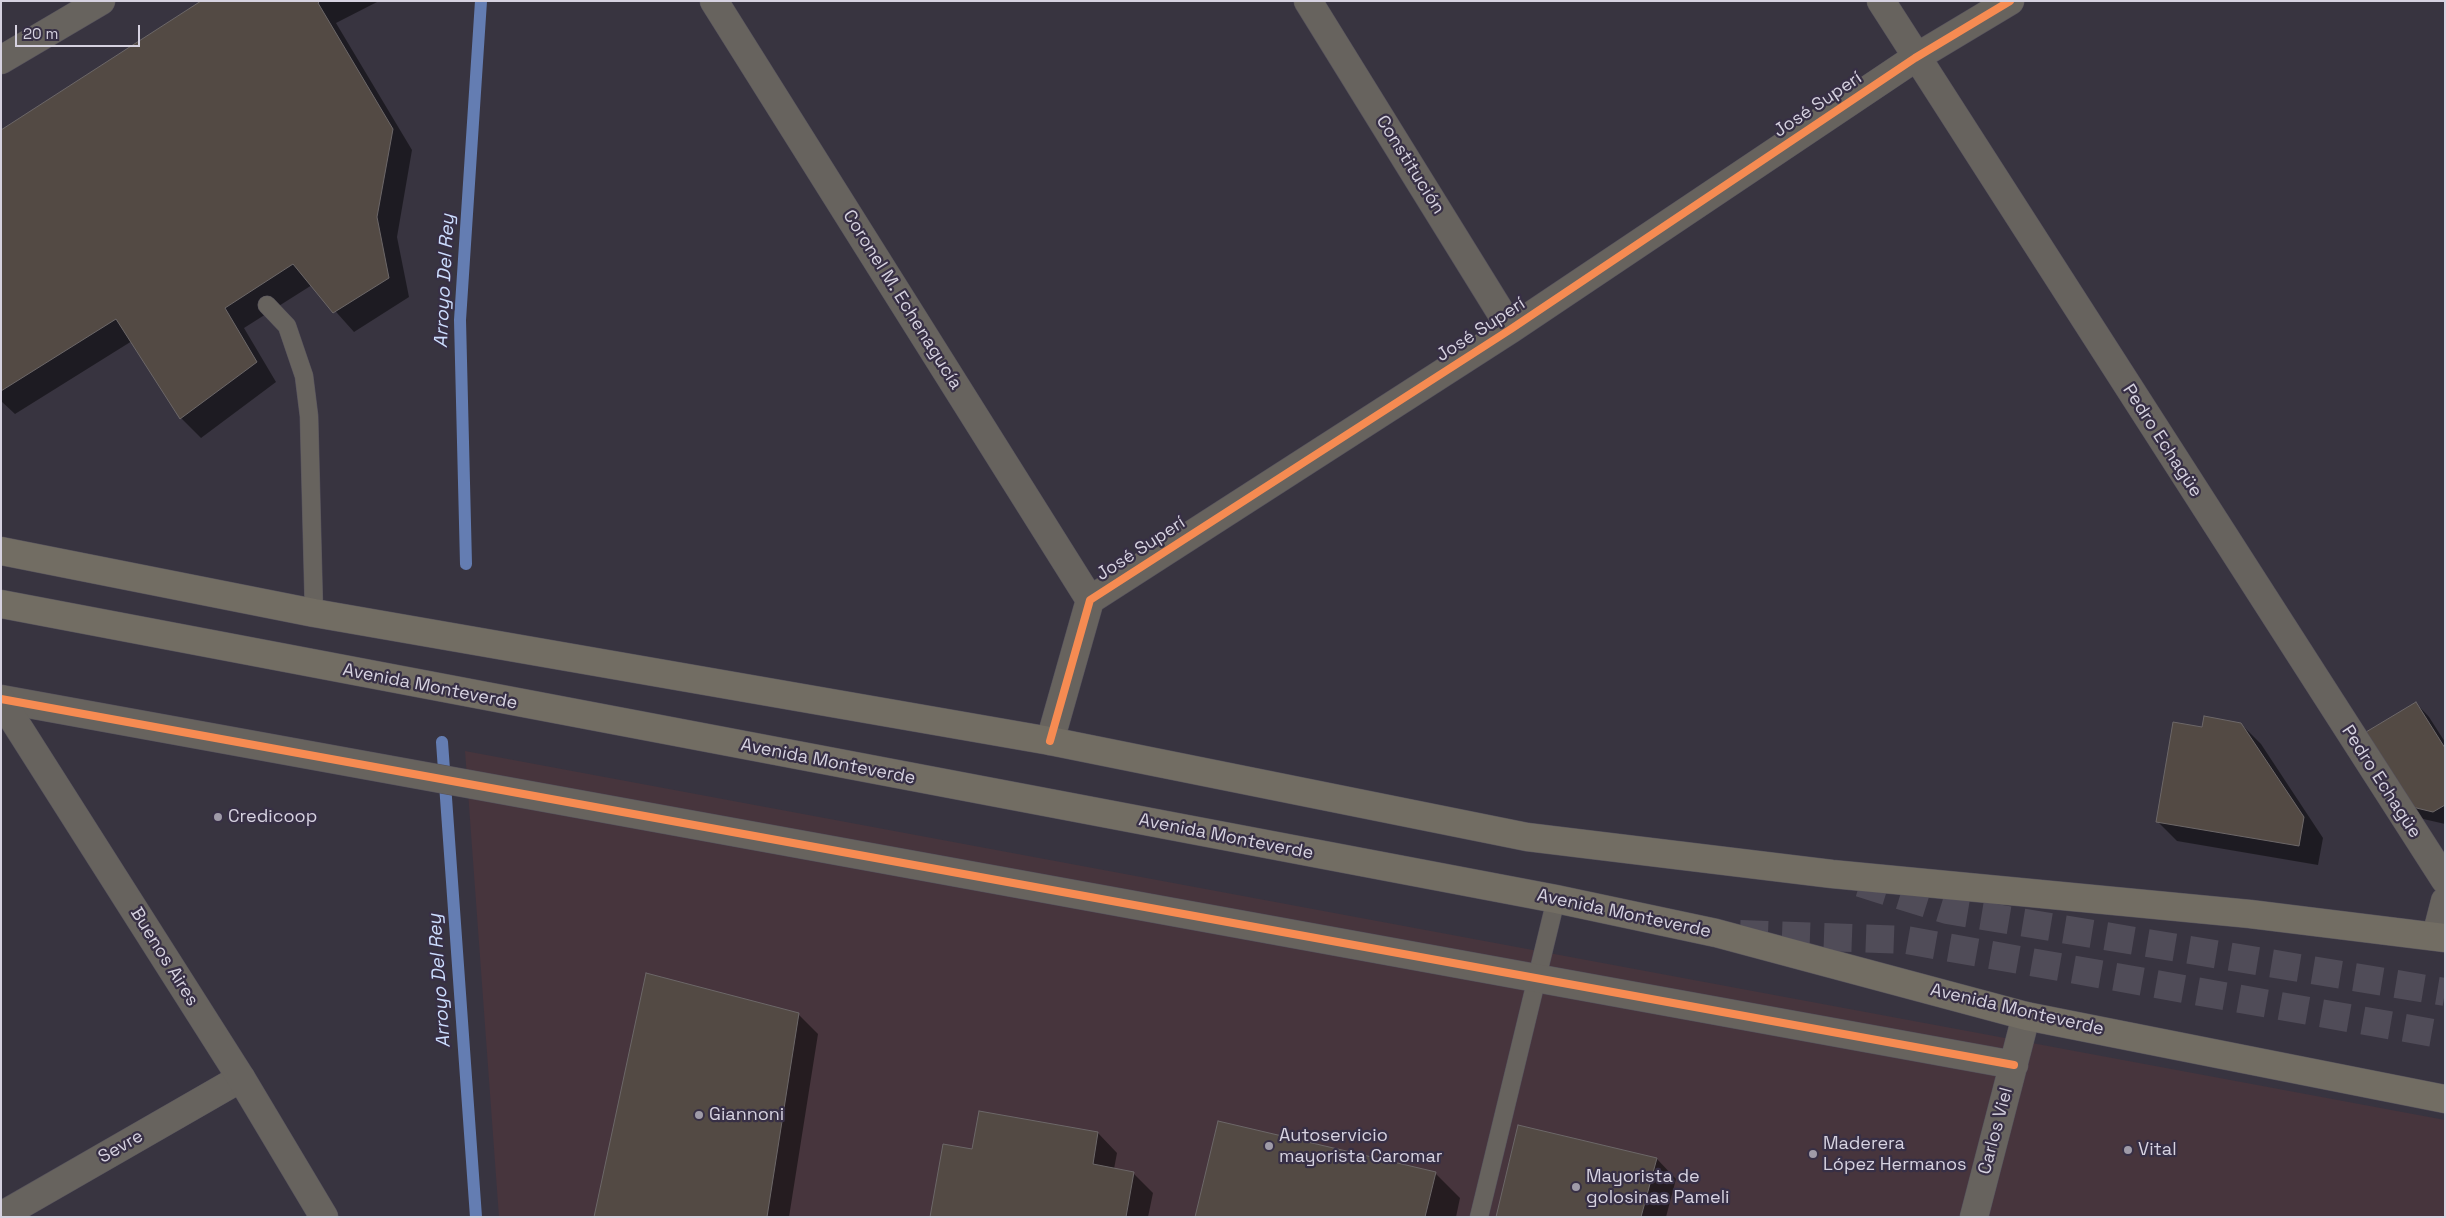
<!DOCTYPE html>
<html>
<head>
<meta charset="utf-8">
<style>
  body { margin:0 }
  #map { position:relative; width:2446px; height:1218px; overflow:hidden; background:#383440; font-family:"Space Grotesk",sans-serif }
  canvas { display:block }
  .frame { position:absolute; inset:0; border:2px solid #d6d2e0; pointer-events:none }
  .scale { position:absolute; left:15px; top:25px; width:125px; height:22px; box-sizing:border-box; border:2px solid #d6d2e0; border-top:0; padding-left:6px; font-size:15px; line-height:18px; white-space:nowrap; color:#d6d2e0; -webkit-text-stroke:4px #372f45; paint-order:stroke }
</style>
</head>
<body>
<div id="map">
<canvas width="2446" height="1218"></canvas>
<div class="frame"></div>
<div class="scale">20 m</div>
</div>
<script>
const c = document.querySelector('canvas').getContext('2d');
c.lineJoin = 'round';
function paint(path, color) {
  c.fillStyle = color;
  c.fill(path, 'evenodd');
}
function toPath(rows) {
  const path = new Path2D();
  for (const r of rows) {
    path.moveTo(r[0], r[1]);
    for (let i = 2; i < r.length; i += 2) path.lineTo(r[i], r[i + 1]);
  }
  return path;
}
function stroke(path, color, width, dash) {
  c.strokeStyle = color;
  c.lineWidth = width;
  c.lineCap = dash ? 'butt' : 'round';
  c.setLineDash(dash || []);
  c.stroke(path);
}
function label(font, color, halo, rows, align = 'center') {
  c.font = font + ' "Space Grotesk",sans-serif';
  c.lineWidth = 4.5;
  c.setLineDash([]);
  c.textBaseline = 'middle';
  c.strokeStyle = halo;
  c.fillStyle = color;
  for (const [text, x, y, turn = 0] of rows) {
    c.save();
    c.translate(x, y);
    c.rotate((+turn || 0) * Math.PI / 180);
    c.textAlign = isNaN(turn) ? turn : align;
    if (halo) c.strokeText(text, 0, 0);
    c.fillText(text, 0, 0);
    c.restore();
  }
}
paint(toPath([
  [465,751,2445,1120,2445,1217,499,1217]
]), '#47353d');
paint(toPath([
  [204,1,379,1,336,23,412,150,397,237,409,297,354,332,312,285,244,328,276,382,201,438,181,418,132,341,15,414,1,401,1,131],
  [2416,703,2429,717,2445,742,2445,824,2419,818,2405,804],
  [2241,724,2261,744,2323,838,2318,865,2177,841,2158,822,2203,728],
  [798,1014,818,1034,789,1217,596,1217],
  [1098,1133,1117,1153,1114,1169,1133,1173,1153,1193,1148,1217,931,1217,973,1150],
  [1657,1159,1676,1179,1666,1217,1497,1217],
  [1435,1173,1460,1198,1456,1217,1197,1217]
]), '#0007');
stroke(toPath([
  [466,564,460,320,481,1],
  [442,742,476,1217]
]), '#647db2', 12);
const building = toPath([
  [201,1,320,1,318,3,393,129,377,217,389,278,333,313,293,264,225,308,257,362,180,419,116,319,1,391,1,130,201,1],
  [2416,702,2445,748,2445,805,2433,812,2404,805,2361,735,2416,702],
  [2204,716,2241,723,2304,817,2299,846,2156,822,2173,722,2202,727,2204,716],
  [646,973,799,1013,767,1217,594,1217,646,973],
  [979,1111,1098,1132,1093,1164,1134,1172,1126,1217,930,1217,943,1144,972,1149,979,1111],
  [1218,1121,1436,1172,1425,1217,1195,1217,1218,1121],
  [1518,1125,1657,1158,1641,1217,1496,1217,1518,1125]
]);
paint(building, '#534a44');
stroke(building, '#6c6768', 1);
stroke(toPath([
  [1860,883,1947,910,2445,992],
  [1740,934,1906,940,2445,1035]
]), '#504c58', 28, [28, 14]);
const service = toPath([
  [267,305,287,326,304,376,309,416,314,613],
  [1479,1217,1556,899]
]);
const minor = toPath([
  [714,1,1090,600],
  [1308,1,1511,329],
  [1881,1,2445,880],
  [1,60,101,1],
  [1,699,2014,1065],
  [1050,741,1090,600,1511,329,1915,58,2010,1],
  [2436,936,2445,901],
  [1,1216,241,1078],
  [1974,1217,2026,1016]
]);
const tertiary = toPath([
  [1,700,241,1078,324,1217]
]);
const primary = toPath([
  [1,551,314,613,1050,741,1527,837,1832,874,2250,914,2445,938],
  [1,604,1556,899,1716,933,2026,1016,2445,1099]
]);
stroke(service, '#55515c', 19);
stroke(minor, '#55515c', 29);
stroke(tertiary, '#55515c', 29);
stroke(primary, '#55515c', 29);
stroke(service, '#67635e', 18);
stroke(minor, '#67635e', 28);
stroke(tertiary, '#67635e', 28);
stroke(primary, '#726d63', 28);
stroke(toPath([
  [1,699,2014,1065],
  [1050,741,1090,600,1511,329,1915,58,2010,1]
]), '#f68b52', 8);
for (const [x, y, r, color] of [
  [218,817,5,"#9f9ba8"],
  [699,1115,5,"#9f9ba8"],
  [1269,1146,5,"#9f9ba8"],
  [2128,1150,5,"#9f9ba8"],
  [1813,1154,5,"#9f9ba8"],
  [1576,1187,5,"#9f9ba8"]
]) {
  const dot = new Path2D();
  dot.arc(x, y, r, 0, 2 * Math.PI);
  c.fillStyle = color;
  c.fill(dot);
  stroke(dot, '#372f45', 2);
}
label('18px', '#d6d2e0', '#372f45', [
  ["José Superí",1818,105,-34],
  ["Constitución",1410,165,58],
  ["Coronel M. Echenagucía",902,300,58],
  ["José Superí",1481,330,-33],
  ["Pedro Echagüe",2162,441,57],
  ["José Superí",1141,549,-33],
  ["Avenida Monteverde",430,687,11],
  ["Avenida Monteverde",828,762,11],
  ["Pedro Echagüe",2381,782,57],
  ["Avenida Monteverde",1226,837,11],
  ["Avenida Monteverde",1624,914,12],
  ["Buenos Aires",164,957,58],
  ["Avenida Monteverde",2017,1010,13],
  ["Carlos Viel",1996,1131,-75],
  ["Sevre",121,1147,-30]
]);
label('18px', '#d6d2e0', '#372f45', [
  ["Credicoop",228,817],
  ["Giannoni",709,1115],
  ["Autoservicio",1279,1136],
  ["mayorista Caromar",1279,1157],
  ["Maderera",1823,1144],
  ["López Hermanos",1823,1165],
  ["Vital",2138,1150],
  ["Mayorista de",1586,1177],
  ["golosinas Pameli",1586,1198]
], 'left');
label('italic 19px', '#ccddfe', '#372f45', [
  ["Arroyo Del Rey",445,281,-87],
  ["Arroyo Del Rey",440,981,-94]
]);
</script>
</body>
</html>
